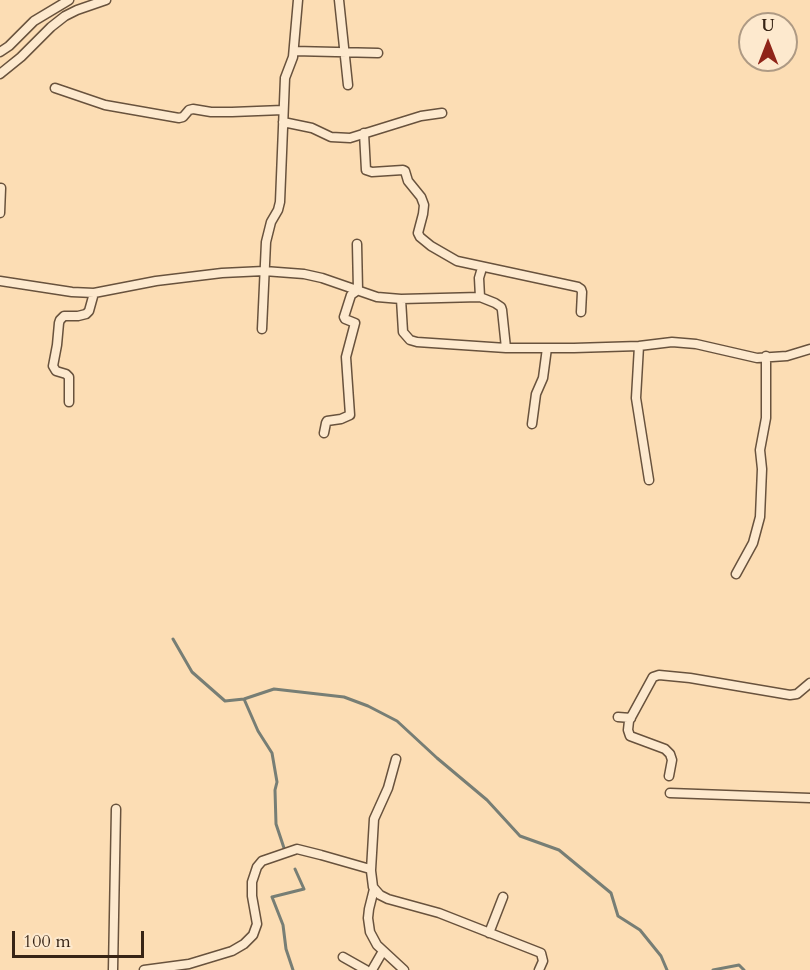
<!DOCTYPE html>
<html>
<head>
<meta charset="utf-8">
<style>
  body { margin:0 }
  #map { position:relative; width:810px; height:970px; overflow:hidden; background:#fcddb4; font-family:Cardo,serif }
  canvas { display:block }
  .north { position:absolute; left:738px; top:12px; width:60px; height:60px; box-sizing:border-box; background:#fde9ce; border:2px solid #ae9a84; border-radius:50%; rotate:0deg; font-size:16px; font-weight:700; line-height:24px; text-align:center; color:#372415 }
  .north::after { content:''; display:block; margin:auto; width:21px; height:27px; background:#8f2418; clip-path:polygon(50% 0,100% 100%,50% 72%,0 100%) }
  .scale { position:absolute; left:12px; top:931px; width:132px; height:27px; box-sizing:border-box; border:3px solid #372415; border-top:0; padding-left:8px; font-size:18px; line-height:21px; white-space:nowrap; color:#372415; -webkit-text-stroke:4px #fde9ce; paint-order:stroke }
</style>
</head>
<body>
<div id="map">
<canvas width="810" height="970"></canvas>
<div class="north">U</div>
<div class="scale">100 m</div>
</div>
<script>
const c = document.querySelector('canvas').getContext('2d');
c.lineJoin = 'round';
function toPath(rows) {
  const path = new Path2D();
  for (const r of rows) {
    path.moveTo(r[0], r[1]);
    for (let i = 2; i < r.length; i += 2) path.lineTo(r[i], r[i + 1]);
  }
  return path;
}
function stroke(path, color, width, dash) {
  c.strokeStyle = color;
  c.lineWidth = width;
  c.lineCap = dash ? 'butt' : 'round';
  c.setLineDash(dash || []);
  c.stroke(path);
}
stroke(toPath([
  [173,639,192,672,225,701,244,699,274,689,344,697,368,706,397,721,437,758,487,800,520,836,559,850,611,893,618,916,640,930,661,956,667,970],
  [244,699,258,731,272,753,277,782,275,790,276,824,284,848],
  [293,970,286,949,283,925,272,897,304,889,295,869],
  [713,970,739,965,744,970]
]), '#777e75', 3);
const minor = toPath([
  [339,0,348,85],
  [294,51,378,53],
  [0,52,9,46,34,21,69,0],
  [0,74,21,57,51,27,65,16,77,10,106,0],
  [55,88,105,105,179,118,183,117,189,110,193,109,211,112,232,112,283,110],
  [283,122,312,128,331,137,350,138,421,116,442,113],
  [364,133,366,170,372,172,403,170,405,171,408,181,421,197,424,205,423,214,418,233,420,237,431,246,457,261,578,287,581,289,582,292,581,312],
  [0,213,1,188],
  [0,281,72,292,94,293,156,281,222,273,264,271,304,274,322,278,377,297,401,299,403,332,410,340,417,342,506,348,574,348,639,346,672,342,696,344,757,358,787,356,810,349],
  [480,297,479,278,482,268],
  [401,299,480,297,495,303,501,307,502,310,506,348],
  [262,329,266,242,271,222,278,210,280,202,285,78,293,57,298,0],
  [639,346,636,398,649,480],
  [69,402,69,377,66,374,56,371,53,366,57,345,59,323,60,320,64,316,78,316,86,314,89,311,94,293],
  [532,424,536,394,543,378,547,348],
  [324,433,326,423,327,421,341,419,350,415,346,357,355,323,345,319,344,317,351,295,358,290,357,244],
  [736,574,753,543,760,517,762,469,760,450,766,418,766,356],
  [618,717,631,718],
  [669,776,672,760,670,754,665,749,630,736,628,730,629,721,653,677,659,675,690,678,790,695,797,694,810,683],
  [670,793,810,798],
  [371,870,374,819,388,788,396,759],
  [374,889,369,909,368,918,370,932,377,945,404,970],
  [489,933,503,897],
  [343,957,366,970],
  [113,970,116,809],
  [144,970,189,964,232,951,244,944,253,935,257,924,252,896,252,882,257,867,262,861,297,849,321,855,370,869,371,871,373,887,380,895,388,899,439,913,541,953,543,961,539,970],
  [372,970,383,951]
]);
stroke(minor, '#68523d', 11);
stroke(minor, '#fde9ce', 8);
</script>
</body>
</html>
